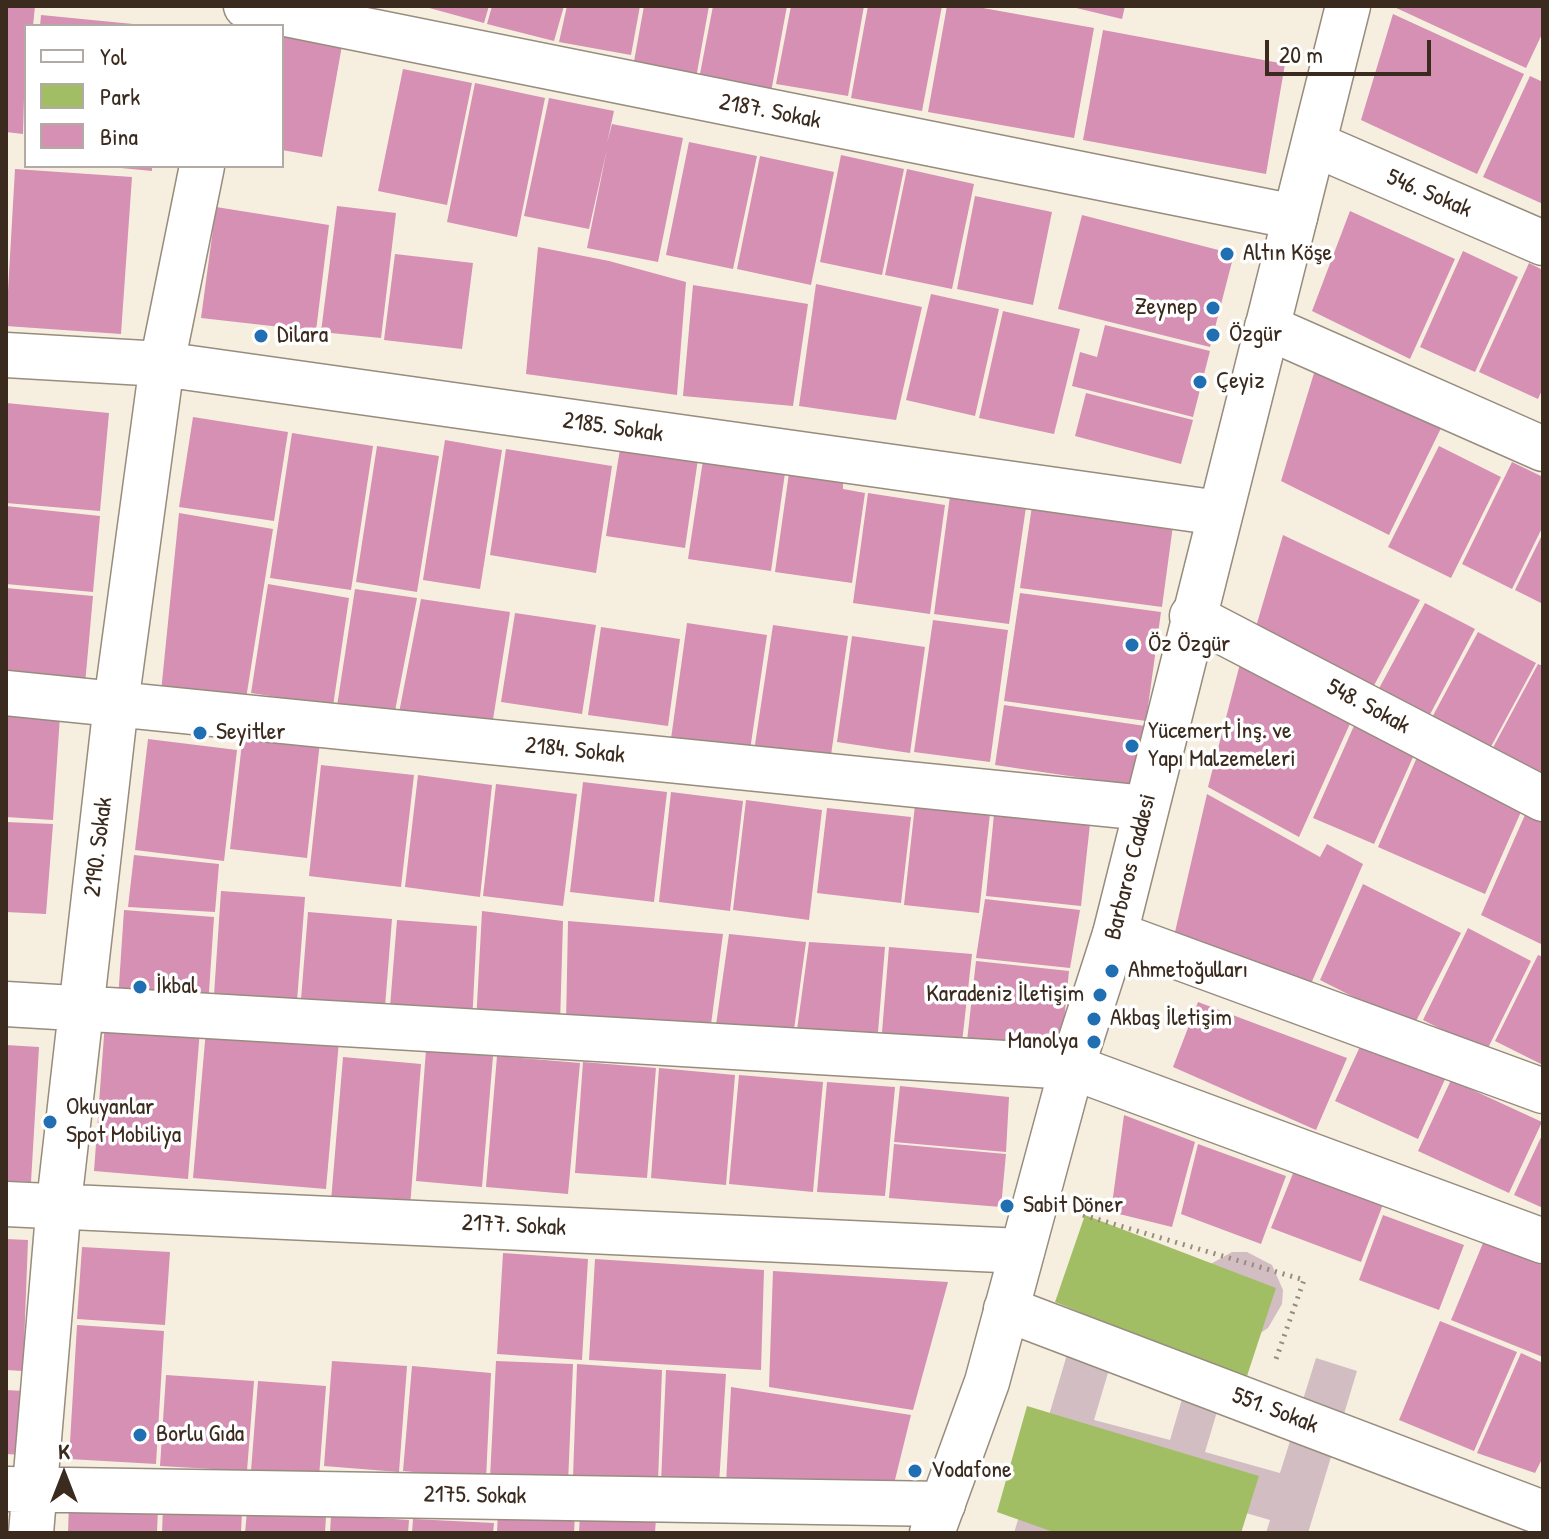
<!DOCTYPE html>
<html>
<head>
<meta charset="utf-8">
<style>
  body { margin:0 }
  #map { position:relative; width:1549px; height:1539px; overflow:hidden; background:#f6efdf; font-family:"Patrick Hand",sans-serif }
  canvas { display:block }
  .frame { position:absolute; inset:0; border:8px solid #3b2a1e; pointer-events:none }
  .legend { position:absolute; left:24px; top:24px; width:260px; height:144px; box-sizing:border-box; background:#fff; border:2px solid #b1aaa5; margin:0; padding:10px 14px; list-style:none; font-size:24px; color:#3b2a1e }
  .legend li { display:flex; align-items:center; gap:16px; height:40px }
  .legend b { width:40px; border:2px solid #b1aaa5 }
  .north { position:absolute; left:24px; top:1435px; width:80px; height:80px; -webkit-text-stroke:6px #fff; paint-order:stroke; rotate:0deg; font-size:22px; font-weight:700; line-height:32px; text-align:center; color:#3b2a1e }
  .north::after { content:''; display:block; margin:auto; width:28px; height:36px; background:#3b2a1e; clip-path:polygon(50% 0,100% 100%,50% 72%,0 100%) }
  .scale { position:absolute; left:1265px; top:40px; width:166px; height:36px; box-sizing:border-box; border:4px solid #3b2a1e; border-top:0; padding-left:10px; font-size:24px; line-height:28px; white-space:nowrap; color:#3b2a1e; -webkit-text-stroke:6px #fff; paint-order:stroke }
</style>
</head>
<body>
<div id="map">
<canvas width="1549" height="1539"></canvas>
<div class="frame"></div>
<ul class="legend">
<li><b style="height:10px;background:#fff"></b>Yol</li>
<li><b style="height:22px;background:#a2be65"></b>Park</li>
<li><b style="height:22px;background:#d590b4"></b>Bina</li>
</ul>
<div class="north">K</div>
<div class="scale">20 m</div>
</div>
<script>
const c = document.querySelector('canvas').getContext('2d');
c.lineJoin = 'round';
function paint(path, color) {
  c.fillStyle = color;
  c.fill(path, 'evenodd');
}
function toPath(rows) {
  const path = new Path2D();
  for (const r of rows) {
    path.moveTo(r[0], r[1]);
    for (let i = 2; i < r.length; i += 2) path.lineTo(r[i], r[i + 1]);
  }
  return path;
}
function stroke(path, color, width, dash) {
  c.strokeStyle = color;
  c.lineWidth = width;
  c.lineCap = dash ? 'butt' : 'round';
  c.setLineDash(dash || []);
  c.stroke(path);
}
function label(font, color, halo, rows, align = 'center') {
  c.font = font + ' "Patrick Hand",sans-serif';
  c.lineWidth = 7;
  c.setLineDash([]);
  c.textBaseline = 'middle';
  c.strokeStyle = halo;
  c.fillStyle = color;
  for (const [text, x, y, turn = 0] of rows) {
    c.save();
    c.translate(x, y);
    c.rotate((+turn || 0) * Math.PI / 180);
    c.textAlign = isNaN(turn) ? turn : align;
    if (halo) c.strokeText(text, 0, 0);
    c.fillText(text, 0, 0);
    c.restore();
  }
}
paint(toPath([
  [1232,1252,1247,1252,1272,1265,1283,1290,1282,1304,1268,1328,1256,1336,1239,1338,1205,1452,1280,1473,1316,1358,1357,1371,1308,1533,1266,1533,1270,1520,1084,1466,1063,1533,1014,1533,1085,1294,1127,1309,1094,1420,1170,1440,1205,1321,1207,1266]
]), '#d2bec2');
paint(toPath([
  [1085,1215,1276,1288,1246,1379,1055,1302],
  [1027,1406,1259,1476,1241,1533,1056,1533,997,1512]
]), '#a2be65');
paint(toPath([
  [6,6,35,6,33,26,26,26,23,134,6,132],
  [422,6,489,6,484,23],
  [492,6,564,6,554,41,487,24],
  [567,6,640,6,631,55,559,42],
  [644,6,709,6,696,78,633,67],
  [713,6,787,6,771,92,699,79],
  [791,6,864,6,848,96,776,84],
  [868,6,942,6,922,111,851,98],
  [947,6,972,6,1094,28,1074,138,928,112],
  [1068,6,1125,6,1122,19],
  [1392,6,1543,6,1543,32,1526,68],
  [1393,14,1524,74,1477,174,1361,120],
  [41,15,133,24,133,26,40,26],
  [282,29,343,40,322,157,282,150],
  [1103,30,1285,64,1266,174,1083,140],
  [403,69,472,83,447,205,378,191],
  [1530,76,1543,82,1543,204,1483,177],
  [475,83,545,98,517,237,447,222],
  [549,98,614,111,607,143,612,124,683,138,658,262,587,248,607,149,589,229,524,216],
  [689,142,757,156,733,269,666,255],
  [841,155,904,169,882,275,820,262],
  [760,156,834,172,811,285,737,269],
  [122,166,152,166,152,171,121,168],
  [15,169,132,177,121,334,6,326],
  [907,169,974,184,952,289,885,275],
  [975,196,1052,212,1033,305,957,289],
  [337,206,396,213,381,338,321,332],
  [216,207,329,225,316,331,201,318],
  [1350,211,1455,259,1410,359,1312,311],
  [1082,215,1234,254,1210,347,1058,309],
  [538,247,609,261,686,282,677,395,526,374],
  [1463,251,1518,277,1475,372,1420,347],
  [395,254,473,263,462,349,384,340],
  [1529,263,1543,270,1543,388,1538,399,1479,372],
  [816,284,922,307,896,420,799,406],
  [693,285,808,304,793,406,683,396],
  [931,294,999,309,975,416,906,400],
  [1003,311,1080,329,1054,434,979,418],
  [1105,325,1210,351,1193,417,1072,386,1080,352,1097,357],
  [1318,360,1444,422,1389,535,1281,481],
  [1086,393,1193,420,1181,464,1075,436],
  [6,403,109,413,100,511,6,503],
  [193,417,288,432,274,521,179,507],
  [292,433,373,446,351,590,270,578],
  [445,440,502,450,480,589,423,580],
  [377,446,439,456,417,592,356,582],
  [1439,446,1501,477,1451,578,1388,547],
  [506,449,612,466,596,573,490,555],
  [620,449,698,459,685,548,606,536],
  [703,460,785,473,771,571,688,559],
  [1512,462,1543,477,1543,526,1512,589,1462,564],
  [789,473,843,482,843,489,865,493,852,583,775,572],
  [868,493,945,505,930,614,853,603],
  [950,496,1026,507,1009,624,934,614],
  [6,506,100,516,93,592,6,584],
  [1032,506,1174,518,1162,607,1020,588],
  [179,513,273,529,245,705,161,692],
  [1543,533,1543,604,1515,590],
  [1283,535,1420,600,1371,691,1255,630],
  [268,584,349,598,333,706,251,693],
  [6,588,93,596,85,684,6,677],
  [355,589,417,598,394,716,337,706],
  [1020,593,1161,612,1146,721,1004,701],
  [421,599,510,612,491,732,398,718],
  [1425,603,1475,629,1426,722,1376,694],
  [515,613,596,625,582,714,501,702],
  [933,620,1008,630,990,762,914,752],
  [687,623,767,635,749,757,670,746],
  [773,625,848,636,829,769,753,758],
  [601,627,680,639,668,726,588,715],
  [1478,632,1536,663,1487,754,1429,723],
  [852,636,925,647,910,753,837,742],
  [1242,656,1353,717,1299,837,1208,787],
  [1538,664,1543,666,1543,784,1489,755],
  [1004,705,1145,726,1136,786,995,765],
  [6,713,60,716,53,820,6,817],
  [1357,719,1418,746,1374,844,1313,818],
  [243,734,320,742,307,858,230,849],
  [148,739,237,750,224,861,135,850],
  [1421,748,1524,805,1485,894,1378,847],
  [321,765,414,775,401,887,309,876],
  [418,775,492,785,480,897,405,887],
  [583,782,667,792,654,902,570,892],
  [496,784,577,794,563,906,483,896],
  [671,792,743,801,730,911,659,902],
  [1207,794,1320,857,1327,844,1363,864,1310,986,1175,932],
  [746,800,822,810,809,920,733,910],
  [915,805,990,814,979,913,904,905],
  [827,808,911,817,901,903,817,893],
  [1528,808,1543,814,1543,945,1481,915],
  [994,814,1090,824,1081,906,986,896],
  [6,822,53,824,46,914,6,912],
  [134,855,219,864,215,912,128,907],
  [1363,884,1461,933,1413,1027,1320,980],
  [221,891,305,897,297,1001,214,995],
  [985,899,1080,910,1070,968,976,958],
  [124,910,214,917,208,1007,118,1000],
  [482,911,563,921,560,1024,476,1023],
  [308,912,392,919,384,1019,300,1012],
  [397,920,477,926,472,1023,389,1019],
  [568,921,723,934,710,1032,566,1024],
  [1468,928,1531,961,1486,1052,1423,1020],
  [729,934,806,942,793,1037,715,1032],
  [809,942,885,947,877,1044,796,1037],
  [889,947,972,954,961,1051,881,1044],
  [1538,955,1543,957,1543,1065,1495,1041],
  [976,961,1069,971,1061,1051,967,1041],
  [1198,1002,1347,1058,1316,1130,1173,1067],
  [105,1022,200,1030,188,1179,94,1171],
  [206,1030,339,1041,326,1189,193,1178],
  [1363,1040,1446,1077,1418,1139,1335,1101],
  [6,1045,39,1047,31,1182,6,1181],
  [426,1050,493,1056,482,1187,416,1181],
  [497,1056,580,1063,568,1194,486,1187],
  [343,1057,421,1064,410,1207,331,1201],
  [583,1062,656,1068,647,1178,575,1173],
  [659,1068,735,1075,726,1185,651,1178],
  [739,1075,823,1082,813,1192,729,1184],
  [1451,1080,1542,1122,1509,1193,1418,1151],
  [827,1082,895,1087,885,1196,817,1192],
  [900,1086,1009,1097,1006,1152,894,1142],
  [1124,1115,1195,1142,1172,1227,1111,1212],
  [1543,1133,1543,1208,1514,1195],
  [894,1144,1006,1154,1001,1207,889,1198],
  [1198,1144,1286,1176,1261,1244,1181,1214],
  [1296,1166,1385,1199,1361,1262,1271,1228],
  [1383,1215,1464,1245,1439,1310,1359,1280],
  [1488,1231,1543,1253,1543,1357,1451,1320],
  [6,1239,28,1240,23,1371,6,1370],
  [82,1247,170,1252,165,1325,77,1319],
  [503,1253,588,1259,582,1360,497,1354],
  [595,1259,764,1270,761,1370,589,1360],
  [773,1271,948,1282,913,1410,769,1387],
  [1440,1321,1517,1352,1474,1451,1399,1420],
  [77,1325,164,1331,156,1464,69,1459],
  [1521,1353,1543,1363,1543,1457,1535,1473,1477,1453],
  [332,1361,407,1366,399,1472,324,1466],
  [496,1361,573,1364,568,1483,490,1478],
  [577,1364,662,1370,658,1482,573,1477],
  [412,1366,491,1373,486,1479,403,1471],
  [666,1370,726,1374,719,1484,661,1482],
  [166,1375,254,1381,247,1471,160,1466],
  [258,1381,326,1386,319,1477,251,1471],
  [731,1387,911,1415,891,1496,726,1484],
  [6,1390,24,1391,22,1455,6,1454],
  [69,1503,158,1508,157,1533,68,1533],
  [163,1507,242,1511,241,1533,162,1533],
  [498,1510,575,1514,574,1533,497,1533],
  [247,1511,326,1516,325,1533,245,1533],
  [580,1514,656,1518,655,1533,579,1533],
  [331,1515,409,1520,408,1533,330,1533],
  [413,1519,494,1523,493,1533,412,1533]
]), '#d590b4');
const minor = toPath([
  [246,6,1295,217],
  [1314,144,1543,243],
  [1267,327,1543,449],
  [6,355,162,364,1219,513],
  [1192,616,1543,799],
  [6,693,1145,808],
  [1115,934,1543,1091],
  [6,1004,1072,1067,1543,1241],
  [6,1204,1022,1251],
  [1006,1309,1543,1513],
  [6,1489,943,1504],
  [31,1533,59,1203,116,704,162,364,202,166]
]);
const secondary = toPath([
  [932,1533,987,1382,1072,1067,1115,934,1348,6]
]);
stroke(minor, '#988c7e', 47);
stroke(secondary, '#988c7e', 47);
stroke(toPath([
  [1083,1215,1304,1280,1276,1359]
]), '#988c7e', 5, [2, 6]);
stroke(minor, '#fff', 44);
stroke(secondary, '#fff', 44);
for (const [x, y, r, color] of [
  [1227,254,8,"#1f6fb2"],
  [1213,308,8,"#1f6fb2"],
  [1213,335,8,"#1f6fb2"],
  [261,336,8,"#1f6fb2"],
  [1200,382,8,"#1f6fb2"],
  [1132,645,8,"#1f6fb2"],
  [200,733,8,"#1f6fb2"],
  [1132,746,8,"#1f6fb2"],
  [1112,971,8,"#1f6fb2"],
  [140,987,8,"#1f6fb2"],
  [1100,995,8,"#1f6fb2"],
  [1094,1019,8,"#1f6fb2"],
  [1094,1042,8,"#1f6fb2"],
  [50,1122,8,"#1f6fb2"],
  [1007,1206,8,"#1f6fb2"],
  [140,1435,8,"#1f6fb2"],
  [915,1471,8,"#1f6fb2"]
]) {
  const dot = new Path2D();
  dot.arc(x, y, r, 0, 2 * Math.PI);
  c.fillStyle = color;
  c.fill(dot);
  stroke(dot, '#fff', 3);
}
label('24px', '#3b2a1e', '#fff', [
  ["2187. Sokak",770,112,11],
  ["546. Sokak",1429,194,23],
  ["2185. Sokak",613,428,8],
  ["548. Sokak",1368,707,28],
  ["2184. Sokak",575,751,6],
  ["2190. Sokak",99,847,-83],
  ["Barbaros Caddesi",1131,867,-76],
  ["2177. Sokak",514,1226,3],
  ["551. Sokak",1275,1411,21],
  ["2175. Sokak",475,1496,1]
]);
label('24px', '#3b2a1e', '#fff', [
  ["Altın Köşe",1243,254],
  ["Zeynep",1197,308,"right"],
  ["Özgür",1229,335],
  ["Dilara",277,336],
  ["Çeyiz",1216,382],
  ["Öz Özgür",1148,645],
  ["Yücemert İnş. ve",1148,732],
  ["Yapı Malzemeleri",1148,760],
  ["Seyitler",216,733],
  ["Ahmetoğulları",1128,971],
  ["İkbal",156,987],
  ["Karadeniz İletişim",1084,995,"right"],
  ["Akbaş İletişim",1110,1019],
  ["Manolya",1078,1042,"right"],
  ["Okuyanlar",66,1108],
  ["Spot Mobiliya",66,1136],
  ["Sabit Döner",1023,1206],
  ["Borlu Gıda",156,1435],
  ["Vodafone",931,1471]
], 'left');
</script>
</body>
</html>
